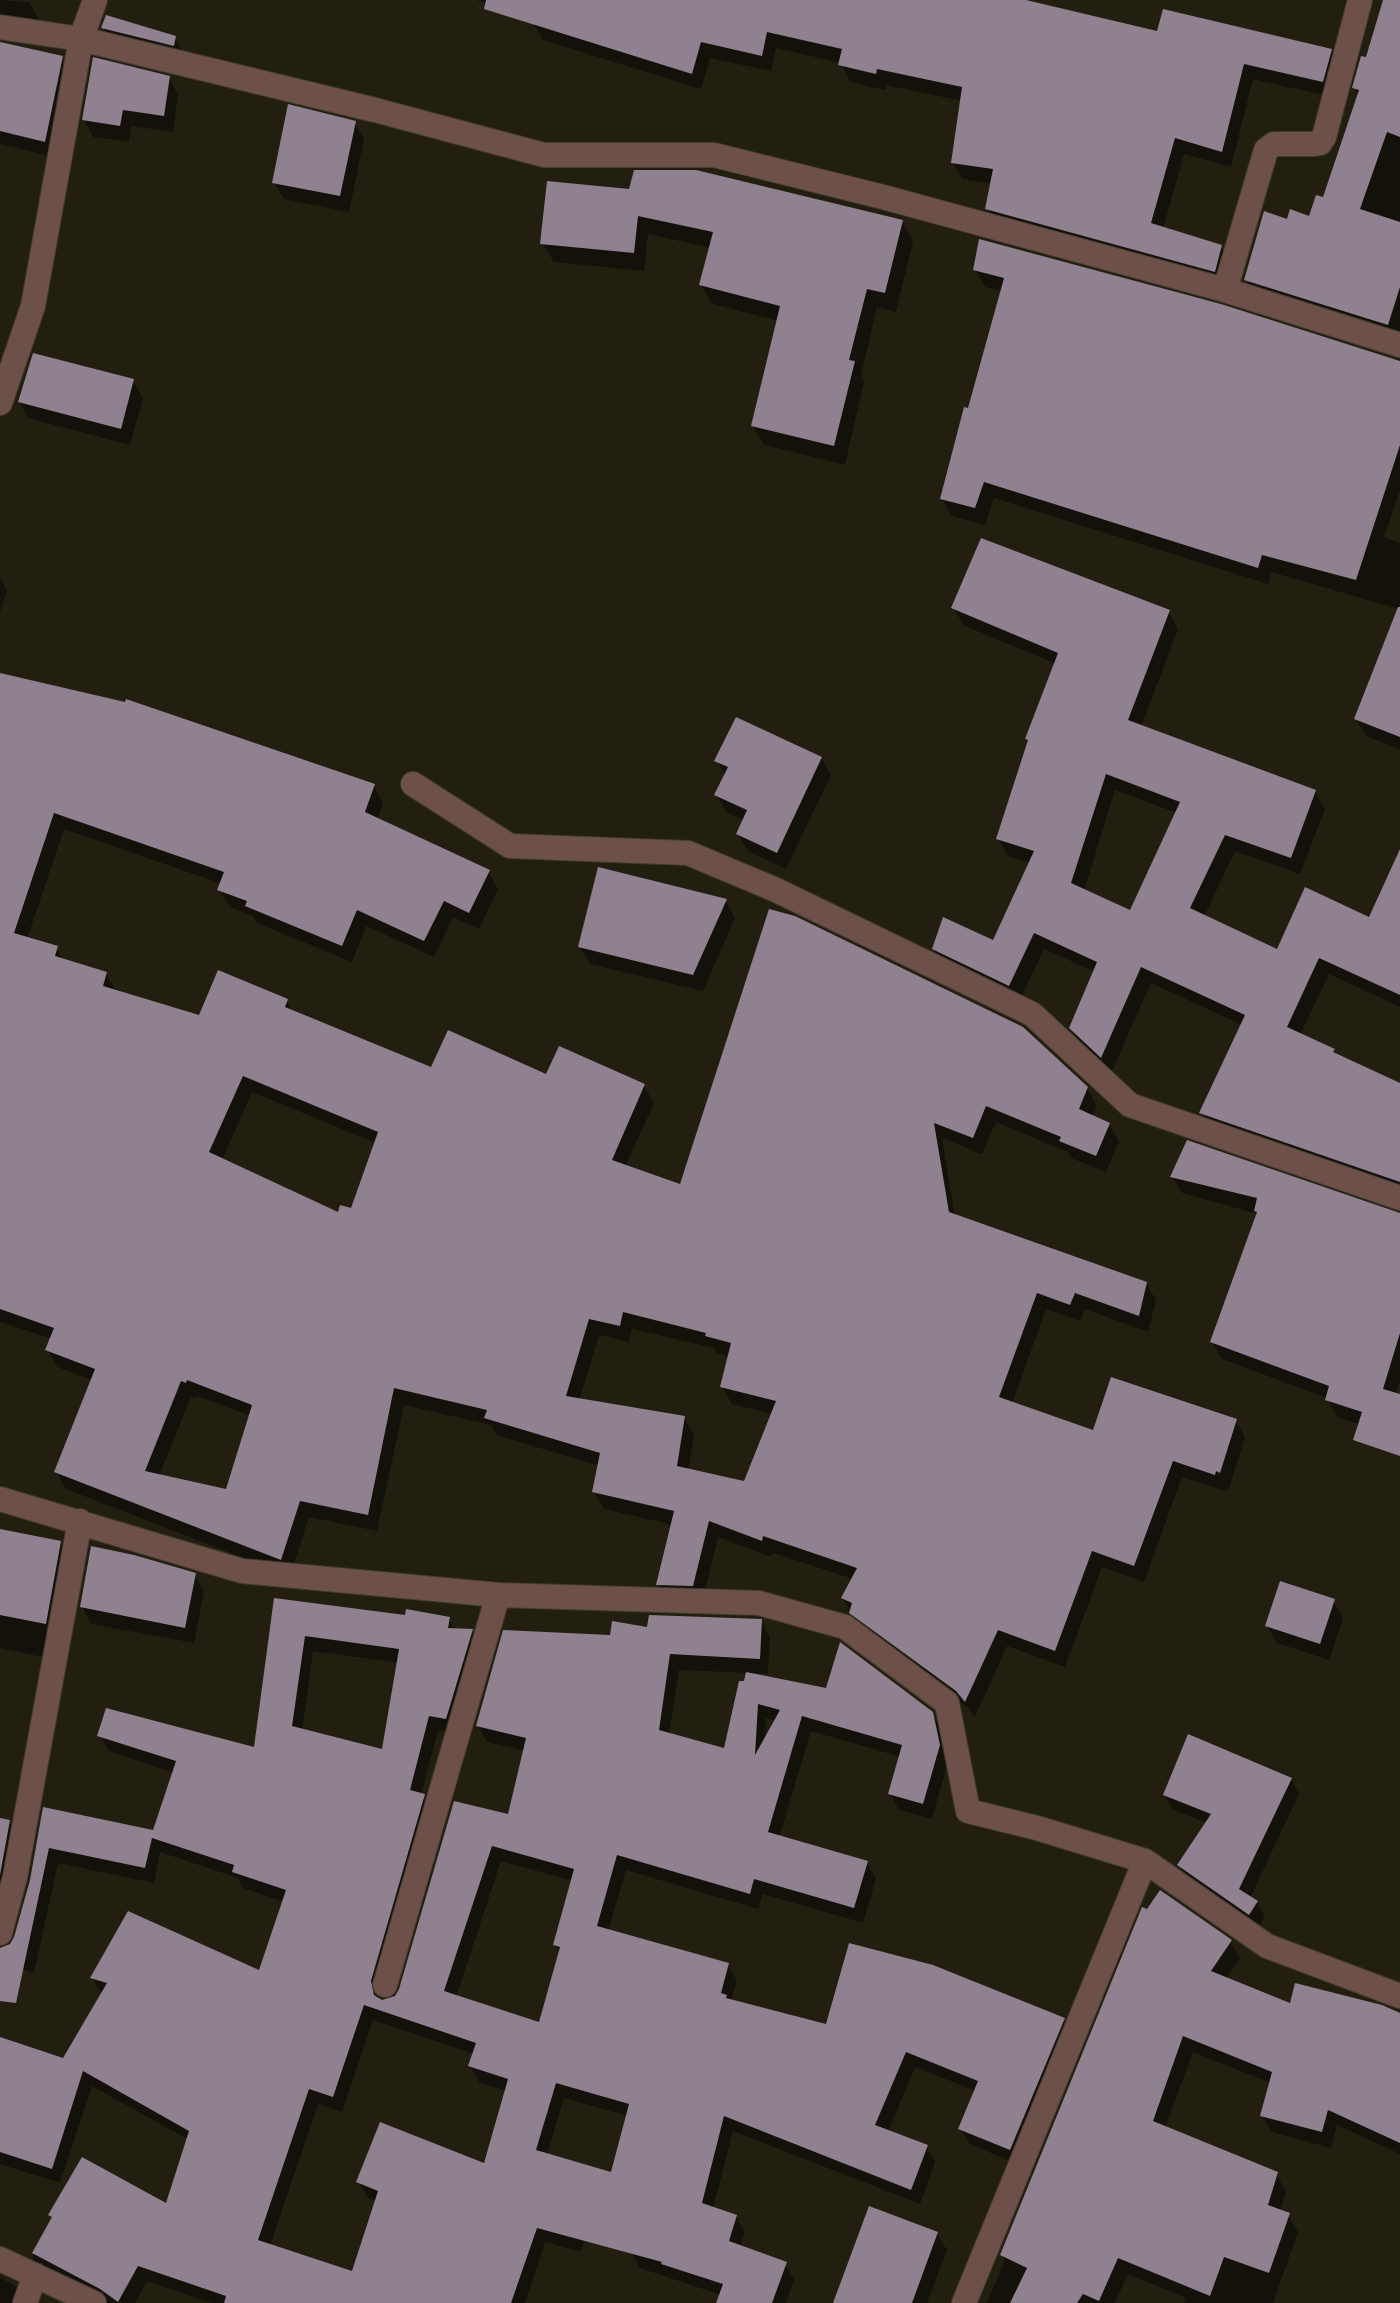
<!DOCTYPE html>
<html>
<head>
<meta charset="utf-8">
<style>
  body { margin:0 }
  canvas { display:block; background:#231f10 }
</style>
</head>
<body>
<canvas width="1400" height="2303"></canvas>
<script>
const c = document.querySelector('canvas').getContext('2d');
c.lineJoin = 'round';
function paint(path, color) {
  c.fillStyle = color;
  c.fill(path, 'evenodd');
}
function toPath(rows) {
  const path = new Path2D();
  for (const r of rows) {
    path.moveTo(r[0], r[1]);
    for (let i = 2; i < r.length; i += 2) path.lineTo(r[i], r[i + 1]);
  }
  return path;
}
function stroke(path, color, width, dash) {
  c.strokeStyle = color;
  c.lineWidth = width;
  c.lineCap = dash ? 'butt' : 'round';
  c.setLineDash(dash || []);
  c.stroke(path);
}
paint(toPath([
  [0,0,29,2,38,18,35,31,0,32],
  [476,0,1017,0,1159,33,1330,50,1340,67,1332,97,1253,79,1231,167,1184,154,1163,229,1221,247,1231,264,1224,287,997,225,987,209,992,184,962,179,953,163,962,101,886,85,885,90,850,82,841,63,776,48,771,71,710,58,701,89,543,40,533,23,535,19],
  [1385,0,1400,0,1400,342,1256,297,1246,280,1288,221,1310,218,1324,199,1359,96,1354,88,1367,60],
  [103,28,175,38,184,55,113,45],
  [0,44,61,58,71,74,54,157,0,144],
  [169,78,178,94,173,132,131,126,129,142,93,137,84,120],
  [354,123,364,139,349,212,284,199,274,182],
  [548,183,902,222,913,241,896,312,877,307,861,375,864,382,845,465,764,445,753,426,779,321,712,304,701,285,711,248,648,234,644,271,554,262,542,243],
  [975,270,1400,360,1400,490,1384,537,1400,543,1400,749,1366,736,1356,719,1399,609,1271,572,1268,584,994,498,985,525,952,516,942,499,1003,291,985,287],
  [133,381,143,398,130,445,28,418,19,401],
  [0,578,7,590,0,613],
  [954,608,1168,611,1178,629,1141,727,1315,792,1325,809,1300,874,1235,851,1204,917,1278,951,1370,919,1400,854,1400,1007,1329,974,1300,1035,1333,1050,1337,1056,1400,1085,1400,1195,1211,1130,1202,1113,1242,1025,1151,983,1111,1073,1081,1045,1071,1028,1095,972,1044,949,1019,1002,944,966,934,949,994,943,1031,863,1008,856,998,838,1029,743,1027,738,1056,664,963,625],
  [1115,790,1177,813,1131,913,1084,891],
  [0,675,373,785,383,803,377,820,488,872,498,889,479,929,453,917,434,957,366,926,352,962,257,923,253,916,230,907,220,890,222,884,64,829,27,939,56,948,64,961,106,974,116,991,200,1018,286,1001,293,1013,432,1070,644,1086,654,1103,625,1167,681,1187,770,912,1087,1088,1097,1106,1092,1117,1109,1124,1119,1141,1106,1172,1071,1158,1068,1152,996,1122,982,1154,942,1138,955,1217,1146,1283,1156,1300,1148,1332,1085,1309,1080,1321,1046,1309,1012,1404,1095,1432,1235,1420,1245,1437,1229,1489,1226,1488,1225,1491,1182,1477,1144,1582,1102,1567,1065,1667,1007,1646,975,1717,968,1708,861,1630,843,1598,853,1579,773,1553,771,1557,718,1537,702,1603,668,1601,659,1585,673,1525,604,1509,594,1492,600,1466,496,1435,491,1425,404,1405,377,1531,309,1517,290,1576,66,1489,56,1472,92,1380,57,1367,48,1350,52,1339,0,1322],
  [252,1092,376,1143,352,1210,339,1214,222,1160],
  [632,1329,714,1348,717,1353,729,1356,722,1387,732,1404,773,1414,745,1484,688,1471,694,1435,684,1418,579,1401,599,1335,629,1342],
  [197,1396,251,1416,227,1491,159,1476,191,1397,196,1399],
  [821,758,831,775,786,869,748,851,738,834,744,820,726,812,717,795,725,776,717,761],
  [726,901,735,918,703,991,590,964,580,947],
  [1172,1177,1400,1214,1400,1380,1384,1432,1337,1417,1327,1398,1222,1359,1212,1342,1258,1214,1182,1193],
  [0,1531,60,1542,70,1560,52,1659,0,1648],
  [194,1575,204,1591,194,1643,91,1624,82,1607],
  [276,1600,406,1617,449,1618,455,1630,471,1631,480,1646,455,1734,438,1730,421,1795,433,1811,379,2001,396,1998,509,1816,525,1751,487,1742,478,1726,612,1637,649,1629,761,1621,770,1637,768,1674,755,1673,755,1676,932,1713,941,1730,948,1762,932,1819,899,1810,890,1794,901,1757,811,1731,779,1838,867,1863,876,1879,863,1923,763,1894,758,1909,626,1870,608,1931,728,1965,737,1981,731,2001,827,2027,1063,2019,1072,2035,1019,2165,970,2144,960,2129,976,2091,915,2067,888,2132,926,2146,935,2162,920,2204,733,2131,713,2209,736,2216,745,2232,740,2247,785,2264,794,2279,786,2303,721,2303,721,2295,640,2268,631,2252,628,2116,564,2098,547,2155,603,2185,581,2252,545,2242,525,2303,211,2303,147,2281,135,2303,107,2303,41,2272,32,2256,53,2219,51,2215,167,2206,189,2140,92,2086,60,2183,0,2164,0,2049,64,2060,102,1994,92,1978,260,1972,284,1902,243,1888,238,1878,160,1852,154,1883,58,1863,34,1973,0,1963,0,1949,11,1946,32,1880,45,1810,154,1832,174,1773,109,1751,100,1735,256,1749],
  [313,1651,399,1663,383,1751,302,1731],
  [679,1670,748,1673,726,1751,669,1734],
  [766,1718,776,1721,765,1742],
  [501,1861,573,1881,555,1945,560,1954,540,2024,456,1997],
  [373,2020,474,2054,470,2066,479,2082,506,2091,485,2166,359,2182,368,2198,376,2201,353,2274,270,2246,318,2104,342,2112],
  [1333,1601,1343,1618,1329,1660,1277,1643,1267,1626],
  [1291,1779,1299,1794,1250,1898,1257,1903,1265,1917,1258,1928,1188,1880,1179,1865,1207,1823,1173,1810,1165,1795],
  [0,1820,9,1822,18,1837,0,1922],
  [1230,1941,1240,1958,1226,1979,1291,2006,1400,2015,1400,2154,1337,2125,1331,2148,1272,2132,1262,2116,1271,2083,1193,2052,1165,2128,1276,2174,1286,2191,1280,2212,1288,2215,1298,2232,1273,2303,1184,2303,1186,2298,1128,2274,1115,2303,987,2303,1005,2260,1002,2255],
  [937,2234,947,2250,927,2303,837,2303],
  [0,2278,15,2285,23,2303,0,2303]
]), '#0007');
paint(toPath([
  [486,0,1026,0,1157,31,1163,9,1332,49,1323,82,1244,64,1222,152,1175,138,1151,223,1222,245,1215,272,985,209,993,169,951,163,962,87,877,69,876,74,838,65,842,49,767,32,762,56,701,42,692,74,484,9],
  [1383,0,1400,0,1400,137,1387,132,1360,209,1400,222,1400,287,1388,325,1244,280,1264,211,1287,219,1290,209,1309,216,1316,195,1323,197,1359,90,1352,88,1361,56,1366,57],
  [106,15,176,36,174,46,101,28],
  [0,42,63,56,45,142,0,131],
  [93,57,170,76,164,116,123,110,120,126,82,120],
  [288,104,356,121,340,196,272,183],
  [634,170,696,170,903,220,885,293,867,289,849,360,855,361,834,446,751,426,780,306,699,285,713,232,638,216,634,253,540,244,547,181,629,189],
  [979,239,1221,304,1400,361,1400,445,1356,580,1262,555,1258,568,984,482,975,508,940,499,964,407,968,408,1004,278,973,270],
  [33,353,134,379,121,429,18,402],
  [981,538,1170,610,1128,720,1316,790,1291,858,1225,835,1190,908,1277,949,1305,887,1369,917,1400,849,1400,995,1319,958,1287,1027,1335,1049,1333,1052,1400,1083,1400,1182,1199,1113,1245,1015,1141,967,1101,1058,1069,1028,1097,962,1034,933,1009,986,932,949,943,917,993,940,1034,851,996,839,1028,740,1025,739,1058,653,951,608],
  [1106,774,1180,802,1130,910,1071,883],
  [1398,607,1400,607,1400,737,1354,719],
  [0,673,125,702,126,699,375,784,365,812,490,870,469,913,444,901,424,941,357,910,342,946,245,906,247,901,217,890,224,872,54,813,14,933,58,946,55,956,107,972,103,986,199,1015,218,970,288,999,285,1007,431,1067,448,1030,546,1074,559,1046,645,1084,612,1160,680,1184,769,909,795,916,1023,1027,1088,1087,1079,1109,1110,1123,1096,1156,1059,1141,1061,1137,986,1106,973,1138,934,1123,949,1212,1147,1282,1139,1316,1075,1293,1070,1305,1037,1293,999,1397,1093,1430,1111,1377,1237,1419,1220,1473,1216,1471,1215,1475,1173,1461,1134,1566,1092,1551,1055,1651,998,1630,965,1702,956,1691,849,1613,852,1603,841,1598,857,1568,763,1536,762,1541,709,1521,693,1586,656,1585,674,1511,592,1492,600,1453,484,1418,487,1410,394,1388,368,1515,300,1501,281,1560,54,1472,95,1369,45,1350,54,1328,0,1309],
  [243,1076,378,1132,351,1208,340,1205,338,1212,209,1152],
  [623,1312,706,1333,705,1336,731,1343,720,1387,776,1401,744,1481,677,1466,685,1416,566,1396,589,1319,620,1326],
  [187,1380,252,1405,226,1489,145,1471,181,1381,186,1383],
  [736,717,822,757,777,853,736,834,747,810,714,795,728,767,714,761],
  [598,867,727,899,693,975,578,947],
  [1187,1140,1400,1213,1400,1333,1383,1389,1400,1394,1400,1456,1353,1440,1362,1412,1325,1400,1329,1386,1210,1342,1257,1212,1254,1211,1257,1198,1170,1177],
  [0,1529,61,1541,46,1624,0,1615],
  [91,1546,134,1555,196,1573,185,1628,80,1607],
  [1280,1581,1335,1599,1320,1644,1265,1626],
  [274,1598,405,1615,406,1609,450,1617,448,1628,473,1629,446,1719,429,1716,410,1790,425,1794,371,1981,374,1995,382,2000,395,1996,399,1989,454,1801,508,1814,526,1738,476,1726,503,1630,610,1635,612,1621,647,1627,649,1615,762,1619,760,1659,670,1654,659,1730,724,1748,739,1681,744,1681,746,1672,826,1688,840,1642,933,1712,940,1745,923,1804,888,1794,902,1745,802,1716,768,1832,868,1861,854,1908,754,1879,750,1894,617,1855,597,1926,729,1963,721,1993,727,1995,726,1998,826,2024,849,1943,933,1965,1065,2018,1010,2150,958,2129,978,2081,906,2052,875,2125,928,2145,911,2190,724,2116,702,2203,737,2215,729,2241,787,2262,772,2303,716,2303,723,2284,661,2264,662,2262,537,2228,511,2303,224,2303,226,2296,138,2266,118,2302,100,2289,32,2253,52,2217,48,2215,82,2157,166,2203,189,2131,83,2071,52,2169,0,2152,0,2037,63,2058,107,1983,90,1978,128,1911,259,1970,286,1890,232,1872,234,1865,152,1838,145,1868,49,1848,16,2003,0,2001,0,1948,10,1944,14,1937,30,1880,43,1807,153,1830,176,1761,97,1736,106,1708,254,1747],
  [305,1636,399,1649,382,1749,292,1726],
  [758,1704,780,1710,755,1755],
  [492,1846,574,1869,553,1945,560,1947,539,2022,444,1991],
  [364,2005,476,2043,468,2066,508,2079,484,2163,380,2122,356,2182,378,2191,352,2271,258,2240,309,2089,333,2097],
  [556,2083,629,2104,611,2172,536,2150],
  [1188,1734,1292,1778,1239,1889,1258,1901,1249,1915,1177,1865,1211,1814,1163,1795],
  [0,1818,10,1820,0,1875],
  [1160,1890,1232,1940,1211,1971,1290,2003,1295,1983,1382,2005,1400,2013,1400,2143,1328,2110,1322,2132,1260,2116,1272,2072,1183,2036,1153,2121,1278,2172,1268,2205,1290,2213,1269,2273,1224,2257,1210,2296,1118,2258,1099,2301,1083,2294,1077,2303,1010,2303,1027,2268,1000,2255,1142,1907,1147,1909],
  [869,2206,938,2232,912,2303,833,2303]
]), '#8f818f');
const street = toPath([
  [0,27,81,39,375,110,544,155,714,155,883,197,1225,290,1400,345],
  [1225,290,1266,150,1274,144,1314,144,1320,143,1324,137,1360,0],
  [0,403,33,306,81,39,95,0],
  [413,784,510,846,688,853,776,890,1032,1014,1130,1105,1400,1198],
  [0,1499,242,1571,498,1595,759,1603,845,1627,947,1703,968,1811,1037,1828,1145,1861,1267,1946,1400,1996],
  [0,1933,15,1877,80,1521],
  [385,1985,498,1595],
  [0,2259,94,2303],
  [25,2303,35,2275],
  [964,2303,1145,1861]
]);
stroke(street, '#403c2e', 26);
stroke(street, '#6e504a', 24);
</script>
</body>
</html>
